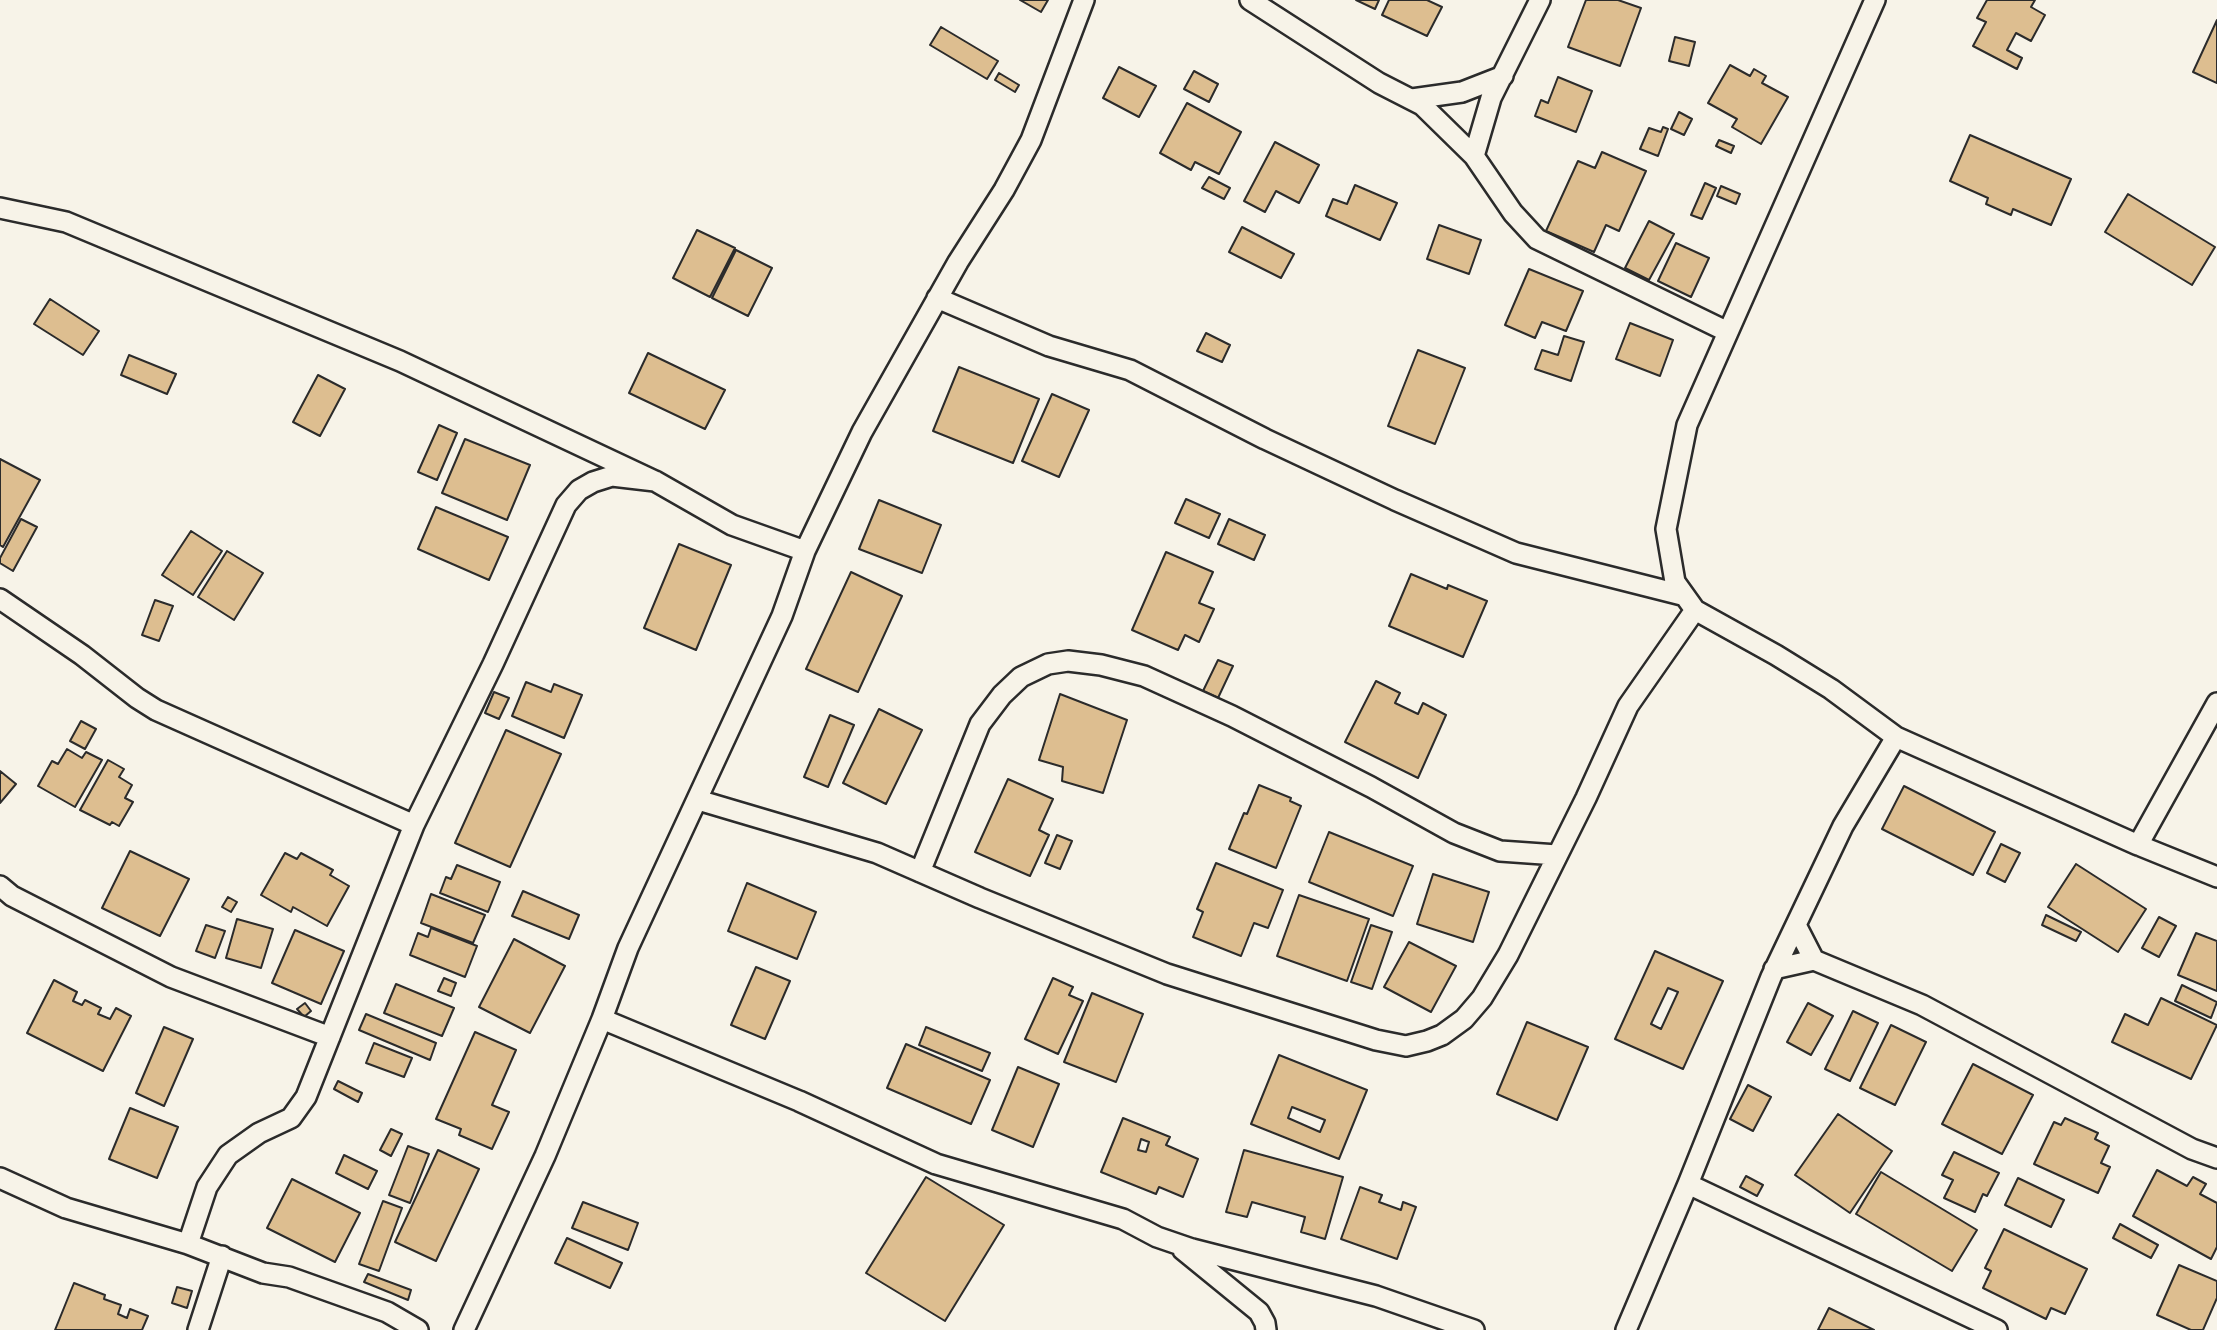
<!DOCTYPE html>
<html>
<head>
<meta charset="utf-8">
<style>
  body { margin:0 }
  canvas { display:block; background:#f7f3e8 }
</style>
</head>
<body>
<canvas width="2217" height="1330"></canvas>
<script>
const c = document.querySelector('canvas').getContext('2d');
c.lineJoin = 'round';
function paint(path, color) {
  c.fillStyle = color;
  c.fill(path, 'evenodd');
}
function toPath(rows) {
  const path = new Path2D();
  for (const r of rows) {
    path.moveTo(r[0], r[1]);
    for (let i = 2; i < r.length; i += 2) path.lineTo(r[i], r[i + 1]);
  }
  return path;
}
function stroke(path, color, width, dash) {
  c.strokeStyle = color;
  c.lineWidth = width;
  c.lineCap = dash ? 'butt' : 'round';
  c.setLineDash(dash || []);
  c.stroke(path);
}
const building = toPath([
  [1020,0,1048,0,1041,12,1020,0],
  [1356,0,1379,0,1375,9,1356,0],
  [1389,0,1427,0,1442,7,1427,36,1382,15,1389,0],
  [1586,0,1618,0,1641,8,1620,66,1568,47,1586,0],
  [1987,0,2035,0,2031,7,2045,15,2031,41,2016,33,2007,50,2022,58,2017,69,1973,46,1986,22,1977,18,1987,0],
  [2217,20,2217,83,2193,72,2217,20],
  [941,27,998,61,987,79,930,45,941,27],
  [1675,37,1695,42,1689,66,1669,61,1675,37],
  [1730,65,1750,76,1754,69,1766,76,1762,83,1788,97,1761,144,1732,127,1737,119,1708,103,1730,65],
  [1119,67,1156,86,1139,117,1103,98,1119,67],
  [1194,71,1218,84,1209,102,1184,89,1194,71],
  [999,73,1019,85,1015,92,995,80,999,73],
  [1558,77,1592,91,1576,132,1535,116,1541,100,1548,103,1558,77],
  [1187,103,1241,132,1219,174,1195,162,1191,170,1160,153,1187,103],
  [1679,112,1692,119,1684,135,1671,129,1679,112],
  [1663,127,1668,129,1658,156,1640,149,1649,128,1661,132,1663,127],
  [1970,135,2071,179,2051,225,2013,209,2011,215,1986,204,1988,198,1950,181,1970,135],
  [1719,140,1734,146,1731,153,1716,146,1719,140],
  [1275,142,1319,165,1299,203,1276,191,1265,212,1244,201,1275,142],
  [1602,152,1646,171,1619,231,1606,225,1594,252,1546,231,1578,161,1595,168,1602,152],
  [1209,177,1230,188,1224,199,1202,188,1209,177],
  [1705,183,1716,188,1702,219,1691,215,1705,183],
  [1355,185,1397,203,1380,240,1326,216,1333,199,1347,204,1355,185],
  [1721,186,1740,194,1736,204,1717,196,1721,186],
  [2128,194,2215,247,2192,285,2105,232,2128,194],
  [1649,221,1674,234,1649,280,1625,268,1649,221],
  [1439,225,1481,240,1469,274,1427,259,1439,225],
  [1242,227,1294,254,1281,278,1229,252,1242,227],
  [697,230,735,248,710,297,673,278,697,230],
  [1676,243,1709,258,1691,297,1658,281,1676,243],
  [736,250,772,268,748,316,712,298,736,250],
  [1529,269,1583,291,1566,331,1542,322,1535,338,1505,325,1529,269],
  [50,299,99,331,83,355,34,324,50,299],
  [1630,323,1673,340,1660,376,1616,359,1630,323],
  [1206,333,1230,345,1222,362,1197,351,1206,333],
  [1564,336,1584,342,1571,381,1535,369,1542,350,1558,355,1564,336],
  [1418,350,1465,368,1435,444,1388,426,1418,350],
  [648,353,725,390,705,429,629,393,648,353],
  [129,355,176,374,167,394,121,375,129,355],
  [959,367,1039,399,1013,463,933,431,959,367],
  [318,375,345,389,320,436,293,422,318,375],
  [1052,394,1089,410,1059,477,1022,461,1052,394],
  [439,425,457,433,437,480,418,472,439,425],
  [465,439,530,465,507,520,442,493,465,439],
  [0,459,40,480,3,547,0,545,0,459],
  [1186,499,1220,514,1209,538,1175,523,1186,499],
  [879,500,941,525,922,573,859,549,879,500],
  [436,507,508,537,489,580,418,549,436,507],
  [21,519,37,527,13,571,0,563,0,558,21,519],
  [1229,519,1265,535,1254,560,1218,544,1229,519],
  [191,531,222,551,193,595,162,575,191,531],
  [679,544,731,565,696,650,644,628,679,544],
  [227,551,263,573,234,620,198,597,227,551],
  [1166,552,1213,572,1199,603,1214,609,1199,642,1185,635,1178,650,1132,630,1166,552],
  [851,572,902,596,858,692,806,669,851,572],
  [1411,574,1447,589,1448,585,1487,601,1463,657,1389,626,1411,574],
  [155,600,173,606,159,641,142,635,155,600],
  [1218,660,1233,666,1218,698,1203,691,1218,660],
  [1376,681,1400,693,1395,703,1418,714,1423,703,1446,715,1418,778,1345,742,1376,681],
  [526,682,551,692,554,684,582,695,564,738,512,716,526,682],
  [494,692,509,698,499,719,485,713,494,692],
  [1060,694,1127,720,1103,793,1062,781,1063,767,1039,760,1060,694],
  [879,709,922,730,886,804,843,783,879,709],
  [830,715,854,725,828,787,804,777,830,715],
  [81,721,96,729,85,749,70,741,81,721],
  [506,730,561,754,510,867,455,843,506,730],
  [67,749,82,758,86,752,102,760,75,807,38,786,52,761,58,764,67,749],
  [108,760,124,769,119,777,132,785,125,798,133,802,119,826,112,822,110,825,80,810,108,760],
  [0,771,16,784,0,803,0,771],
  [1008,779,1053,799,1039,830,1049,835,1030,876,975,852,1008,779],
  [1259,785,1291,798,1290,801,1301,806,1276,868,1229,849,1244,813,1247,814,1259,785],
  [1904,786,1995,832,1973,875,1882,829,1904,786],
  [1329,832,1413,866,1393,916,1309,882,1329,832],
  [1057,835,1072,841,1060,869,1045,863,1057,835],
  [2001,844,2020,853,2005,882,1987,873,2001,844],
  [130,851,189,879,160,936,102,908,130,851],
  [285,853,297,859,301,853,333,870,330,875,349,886,327,926,293,907,291,912,261,895,285,853],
  [1216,863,1283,890,1268,928,1254,923,1241,956,1193,937,1203,912,1197,909,1216,863],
  [2076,864,2146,909,2118,952,2048,907,2076,864],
  [457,865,500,882,488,912,440,893,446,877,451,879,457,865],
  [1433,874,1489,892,1473,942,1417,924,1433,874],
  [747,883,816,912,797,959,728,931,747,883],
  [523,891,579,915,569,939,512,916,523,891],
  [431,894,485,915,473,943,421,923,431,894],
  [1299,895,1369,919,1347,981,1277,956,1299,895],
  [228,897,237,902,231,912,222,907,228,897],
  [2046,915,2081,932,2076,941,2042,925,2046,915],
  [2159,917,2176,926,2159,957,2142,948,2159,917],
  [237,919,273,929,261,968,226,958,237,919],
  [206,925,225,931,215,958,196,951,206,925],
  [1371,925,1392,932,1372,989,1351,982,1371,925],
  [431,928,477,946,465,977,410,955,418,933,428,937,431,928],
  [295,930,344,951,321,1004,272,983,295,930],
  [2196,933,2217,941,2217,991,2178,975,2196,933],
  [514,939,565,966,530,1033,479,1007,514,939],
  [1409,942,1456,966,1431,1012,1384,987,1409,942],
  [1655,951,1723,981,1683,1069,1615,1039,1655,951],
  [1668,988,1678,992,1661,1029,1651,1024,1668,988],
  [756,967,790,981,765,1039,731,1025,756,967],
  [444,978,456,983,451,996,438,991,444,978],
  [1053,978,1073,987,1069,995,1083,1001,1058,1054,1025,1039,1053,978],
  [54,980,77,992,73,1001,82,1005,85,1000,101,1008,98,1014,110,1019,116,1008,131,1016,103,1071,27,1033,54,980],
  [396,984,454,1008,442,1036,384,1013,396,984],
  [2182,985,2217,1002,2211,1018,2175,1001,2182,985],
  [1092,993,1143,1014,1116,1082,1064,1062,1092,993],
  [2161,998,2217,1025,2191,1079,2112,1042,2125,1014,2148,1025,2161,998],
  [305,1003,311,1011,304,1017,297,1009,305,1003],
  [1808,1003,1833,1016,1811,1055,1787,1042,1808,1003],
  [1853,1011,1878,1023,1850,1081,1825,1069,1853,1011],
  [366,1014,436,1043,430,1060,359,1030,366,1014],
  [1527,1022,1588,1047,1557,1120,1497,1094,1527,1022],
  [1891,1025,1926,1042,1895,1105,1860,1088,1891,1025],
  [164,1027,193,1039,164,1106,136,1093,164,1027],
  [926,1027,990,1053,982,1071,919,1045,926,1027],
  [475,1032,516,1050,492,1105,509,1112,492,1149,459,1135,461,1129,436,1119,475,1032],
  [374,1043,412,1058,404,1077,366,1063,374,1043],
  [906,1044,990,1080,971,1124,887,1088,906,1044],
  [1279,1055,1367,1090,1339,1159,1251,1124,1279,1055],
  [1292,1107,1325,1120,1320,1132,1288,1118,1292,1107],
  [1973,1064,2033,1095,2002,1154,1942,1124,1973,1064],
  [1018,1067,1059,1084,1033,1147,992,1130,1018,1067],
  [338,1081,362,1093,358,1102,334,1089,338,1081],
  [1748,1085,1771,1097,1753,1131,1730,1119,1748,1085],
  [130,1108,178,1127,157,1178,109,1159,130,1108],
  [1838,1114,1892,1151,1850,1213,1795,1175,1838,1114],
  [1123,1118,1170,1137,1166,1145,1198,1159,1183,1197,1159,1187,1156,1194,1101,1172,1123,1118],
  [1141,1139,1149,1142,1146,1152,1138,1150,1141,1139],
  [2065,1118,2098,1133,2095,1139,2109,1146,2101,1163,2110,1167,2098,1193,2034,1164,2054,1122,2061,1125,2065,1118],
  [391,1129,402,1134,391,1156,380,1150,391,1129],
  [408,1146,429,1154,410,1203,389,1195,408,1146],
  [438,1150,479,1169,436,1261,395,1242,438,1150],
  [1244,1150,1343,1177,1325,1239,1301,1232,1305,1217,1252,1202,1247,1217,1226,1212,1244,1150],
  [1954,1152,1999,1173,1987,1196,1983,1194,1975,1212,1944,1198,1953,1180,1942,1175,1954,1152],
  [344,1155,377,1171,368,1189,336,1173,344,1155],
  [2157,1170,2187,1186,2193,1177,2206,1184,2200,1194,2217,1203,2217,1247,2211,1259,2133,1216,2157,1170],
  [1881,1172,1977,1230,1952,1271,1856,1214,1881,1172],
  [1746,1176,1763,1185,1757,1196,1740,1187,1746,1176],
  [926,1177,1004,1225,945,1321,866,1273,926,1177],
  [2018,1178,2064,1200,2051,1227,2005,1205,2018,1178],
  [292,1179,360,1213,335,1262,267,1228,292,1179],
  [1360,1187,1382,1195,1379,1202,1401,1210,1403,1202,1416,1207,1397,1259,1341,1239,1360,1187],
  [383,1201,402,1208,379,1271,359,1264,383,1201],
  [583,1202,638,1223,628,1250,572,1228,583,1202],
  [2120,1224,2158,1245,2151,1258,2113,1238,2120,1224],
  [2004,1229,2087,1269,2065,1314,2051,1308,2046,1319,1983,1288,1991,1271,1985,1268,2004,1229],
  [567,1238,622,1263,610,1288,555,1263,567,1238],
  [2179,1265,2217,1281,2217,1298,2203,1330,2191,1330,2157,1315,2179,1265],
  [368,1274,411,1290,408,1300,364,1282,368,1274],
  [74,1283,105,1295,104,1299,121,1305,118,1314,127,1318,130,1309,148,1316,142,1330,55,1330,74,1283],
  [177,1287,192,1291,187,1308,172,1303,177,1287],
  [1829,1308,1874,1330,1818,1330,1829,1308]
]);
paint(building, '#ddbe90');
stroke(building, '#2b2b2b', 2);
const minor = toPath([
  [1250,0,1379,83,1422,105,1474,156,1513,213,1537,239,1728,332],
  [1875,0,1687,425,1666,529,1675,582,1695,610,1776,655,1831,689,1896,737,2138,845,2217,877],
  [1412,99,1462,92,1503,76],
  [1474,156,1491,98,1540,0],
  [0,208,66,222,400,361,655,481,732,525,805,551],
  [937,298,1049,346,1130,370,1265,439,1395,500,1516,553,1682,595],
  [0,599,82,655,137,698,156,710,414,825],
  [698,800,877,853,980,898,1167,974,1376,1040,1406,1046,1427,1041,1442,1035,1464,1019,1482,998,1508,955,1586,798,1628,706,1695,610],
  [2138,845,2217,703],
  [920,872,980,724,1002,695,1021,677,1048,664,1068,661,1101,665,1144,676,1232,716,1371,787,1454,833,1500,851,1557,855],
  [0,886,12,896,171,977,330,1037],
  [1796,925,1814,960],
  [1774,969,1814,960,1922,1005,2192,1149,2217,1158],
  [602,1019,799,1101,936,1164,1123,1219,1157,1237,1192,1249,1376,1296,1474,1330],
  [0,1178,66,1208,188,1244,263,1273,289,1277,387,1312,418,1330],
  [1688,1184,1997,1330],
  [188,1244,207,1187,228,1155,259,1133,291,1118,306,1097,414,825,493,664,566,505,579,490,593,482,612,476,655,481],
  [1183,1250,1259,1312,1265,1323,1266,1330],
  [198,1330,222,1256],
  [464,1330,545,1156,602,1019,628,948,782,616,805,551,862,432,958,262,1004,190,1031,140,1084,0],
  [1626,1330,1688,1184,1771,977,1843,826,1896,737]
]);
stroke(minor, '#2b2b2b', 24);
stroke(minor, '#f7f3e8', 19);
</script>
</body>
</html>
